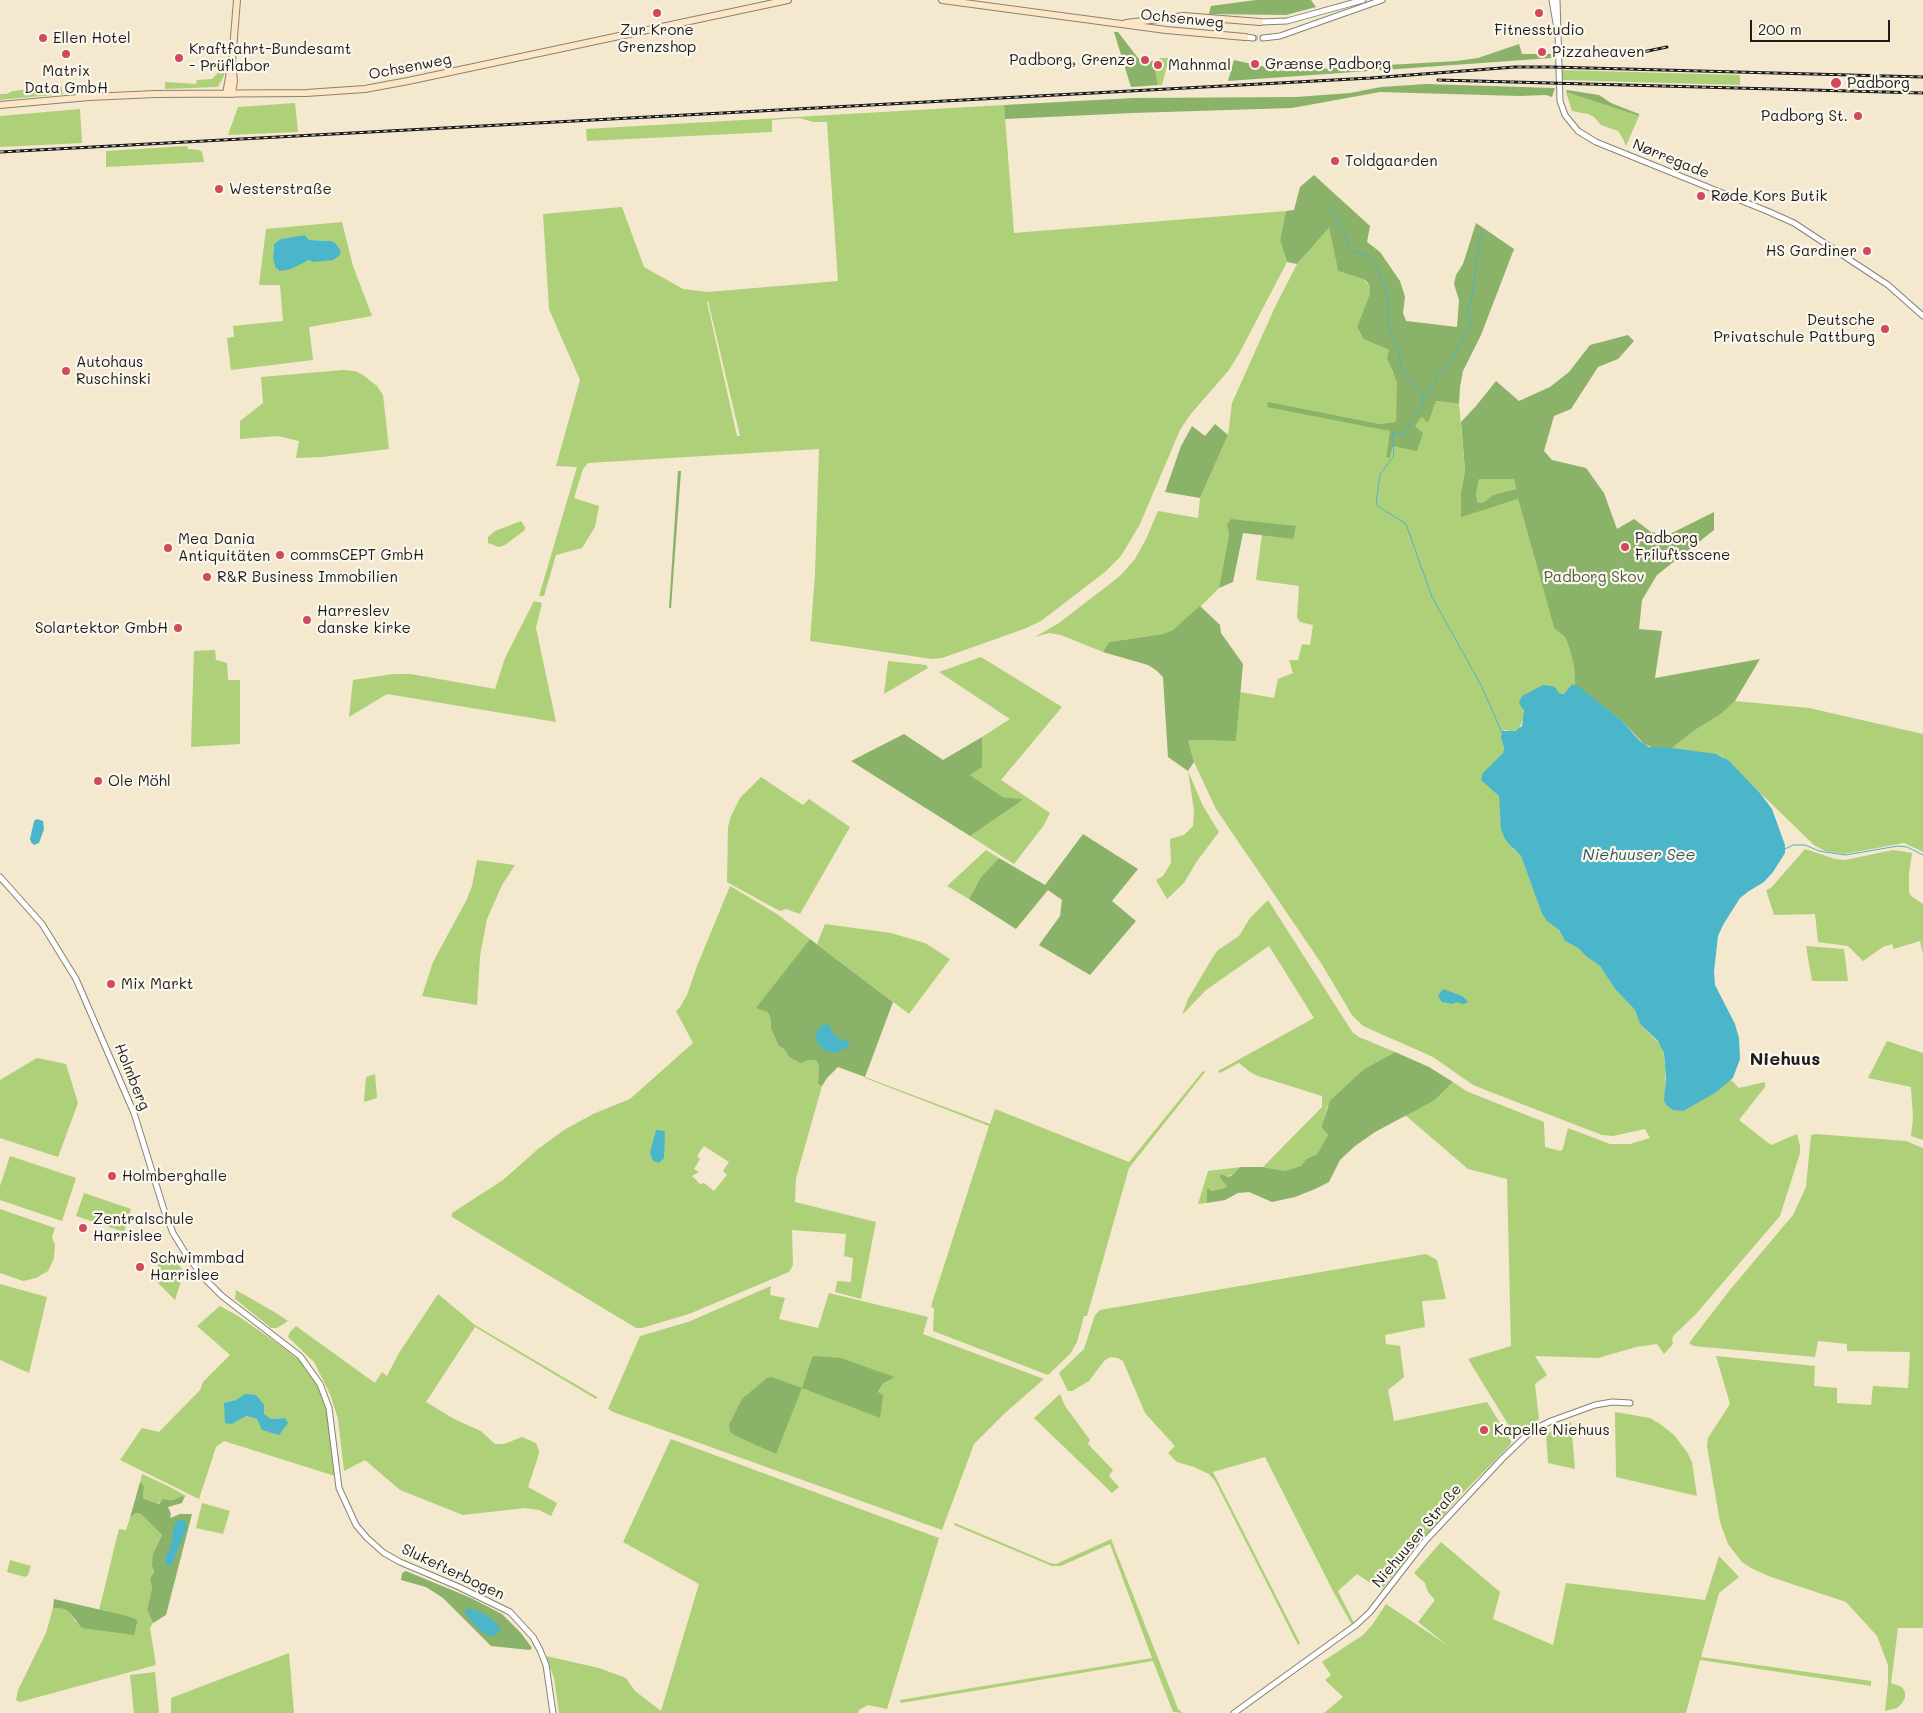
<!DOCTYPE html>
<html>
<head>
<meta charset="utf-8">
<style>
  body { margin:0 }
  #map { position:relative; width:1923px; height:1713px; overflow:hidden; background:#f4e8cf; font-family:Mali,sans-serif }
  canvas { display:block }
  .scale { position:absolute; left:1750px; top:20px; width:140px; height:22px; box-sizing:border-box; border:2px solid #1c1c1c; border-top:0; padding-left:6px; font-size:15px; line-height:18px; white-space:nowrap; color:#1c1c1c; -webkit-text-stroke:4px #fbf7ec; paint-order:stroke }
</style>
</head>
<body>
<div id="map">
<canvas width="1923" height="1713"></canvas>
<div class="scale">200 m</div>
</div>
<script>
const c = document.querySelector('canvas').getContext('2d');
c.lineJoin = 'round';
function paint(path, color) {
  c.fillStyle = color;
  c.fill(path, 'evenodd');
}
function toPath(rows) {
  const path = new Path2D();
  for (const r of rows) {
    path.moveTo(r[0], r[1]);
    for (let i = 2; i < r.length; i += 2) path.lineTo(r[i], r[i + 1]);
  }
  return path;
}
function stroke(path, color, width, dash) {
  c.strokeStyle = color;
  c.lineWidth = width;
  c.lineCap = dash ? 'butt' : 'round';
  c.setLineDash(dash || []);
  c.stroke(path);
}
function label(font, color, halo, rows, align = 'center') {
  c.font = font + ' Mali,sans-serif';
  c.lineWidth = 4.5;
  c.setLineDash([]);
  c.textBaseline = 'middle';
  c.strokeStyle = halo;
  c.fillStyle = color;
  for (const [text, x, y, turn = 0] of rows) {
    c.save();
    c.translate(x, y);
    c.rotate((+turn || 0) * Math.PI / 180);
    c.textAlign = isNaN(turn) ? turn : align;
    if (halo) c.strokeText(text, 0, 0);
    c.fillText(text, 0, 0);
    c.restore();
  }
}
paint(toPath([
  [1161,58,1169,58,1162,85,1158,85,1153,61],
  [220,63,225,64,224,76,218,87,165,89,165,82,196,84,197,80,212,79,217,74],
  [1561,70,1740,75,1740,85,1561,80],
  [61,86,63,94,0,100,0,94,6,94,13,91],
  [1566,92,1639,116,1626,146,1622,137,1618,131,1601,125,1594,117,1588,114,1572,111],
  [295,103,298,132,228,135,238,107],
  [1004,105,1014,233,1286,211,1280,240,1287,262,1240,352,1229,370,1190,415,1180,430,1140,524,1121,556,1105,572,1041,621,1024,629,942,658,932,659,810,641,815,574,819,449,588,463,583,469,574,498,599,506,595,527,582,548,556,555,544,596,539,596,577,467,556,466,580,380,549,309,543,214,622,207,644,267,683,289,708,292,838,281,827,122,813,122,799,118,772,120,772,132,587,141,586,129],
  [708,301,740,436,737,436,707,302],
  [80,109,82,143,0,147,0,116],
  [187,146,188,149,199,150,202,152,204,162,106,167,106,151],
  [342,222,353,266,372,316,309,327,313,360,231,370,227,338,234,337,233,326,283,321,280,285,259,285,266,229],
  [305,235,309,240,331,241,309,260,275,267,273,258,274,244],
  [1329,228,1338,271,1363,279,1370,287,1370,293,1357,327,1360,334,1363,339,1389,350,1392,372,1396,376,1398,388,1396,422,1379,424,1390,431,1386,456,1390,458,1393,446,1415,426,1422,417,1428,422,1436,401,1459,404,1465,470,1461,493,1461,516,1518,499,1554,628,1565,637,1569,647,1574,666,1575,685,1572,684,1564,694,1559,693,1552,686,1540,686,1522,710,1524,711,1525,714,1519,729,1510,732,1507,730,1502,731,1501,738,1504,748,1503,753,1495,762,1495,792,1499,796,1501,811,1513,849,1521,856,1542,914,1551,924,1559,930,1565,941,1578,948,1587,957,1600,966,1615,989,1635,1010,1640,1024,1663,1047,1665,1067,1666,1105,1673,1110,1731,1080,1739,1088,1765,1082,1765,1087,1739,1120,1771,1145,1797,1134,1800,1146,1800,1153,1780,1216,1696,1314,1674,1335,1672,1338,1673,1344,1664,1354,1657,1344,1636,1347,1598,1358,1535,1356,1547,1375,1535,1384,1539,1419,1518,1436,1514,1434,1468,1359,1511,1346,1507,1179,1468,1169,1405,1115,1435,1100,1453,1082,1466,1091,1544,1122,1545,1147,1561,1151,1563,1148,1568,1128,1610,1144,1630,1144,1650,1138,1645,1129,1613,1136,1602,1135,1488,1091,1473,1085,1433,1057,1363,1026,1352,1015,1321,963,1216,809,1194,762,1188,740,1236,741,1240,692,1274,698,1278,679,1293,673,1289,660,1298,660,1302,644,1310,645,1313,625,1300,622,1297,617,1299,586,1256,580,1262,534,1293,539,1245,520,1229,534,1219,588,1188,619,1173,630,1163,634,1109,642,1103,652,1061,635,1049,633,1035,637,1059,623,1120,576,1135,559,1146,539,1158,511,1198,518,1200,498,1228,435,1232,403,1275,307,1297,264],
  [343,370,355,371,363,375,377,386,383,395,389,449,322,457,296,458,299,441,278,436,240,439,240,421,263,403,261,377],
  [1479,479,1514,479,1516,489,1493,495,1484,502,1478,503,1476,495],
  [521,521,525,527,525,530,505,545,499,547,488,543,488,537,495,531],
  [534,601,542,603,536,628,556,722,387,694,349,717,353,680,393,674,411,674,495,689,505,658],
  [215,650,216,660,227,663,228,680,240,680,240,744,191,747,194,651],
  [981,657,1062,707,1001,780,1050,813,1044,825,1014,864,970,836,1020,802,1021,799,1003,797,970,775,982,766,982,737,1010,719,939,672],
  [888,661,926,665,928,668,884,694],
  [1735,701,1809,708,1923,734,1923,852,1904,843,1844,854,1825,851,1814,845,1722,756,1672,748,1695,730,1721,714],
  [1188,771,1203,806,1219,832,1197,861,1184,883,1167,899,1156,880,1163,876,1171,863,1170,839,1184,835,1193,826,1194,810],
  [761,777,803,805,809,799,850,827,800,914,786,909,780,911,774,908,727,882,728,827,731,816,740,798],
  [1805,849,1835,859,1845,860,1893,850,1912,853,1909,873,1909,892,1911,896,1923,904,1923,954,1920,941,1894,949,1892,944,1883,947,1863,961,1848,946,1818,942,1815,914,1774,915,1766,890,1771,888],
  [986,850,999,858,981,877,969,899,947,886],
  [477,860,515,865,502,885,487,919,480,956,477,1005,422,996,433,962,466,901,472,886],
  [730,886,777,914,810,939,788,968,767,1012,770,1016,771,1028,778,1045,785,1050,789,1057,816,1060,819,1066,818,1084,822,1086,796,1178,795,1202,876,1222,861,1299,835,1292,837,1281,851,1282,853,1258,844,1256,846,1234,792,1230,793,1265,789,1272,689,1314,642,1328,636,1328,452,1217,452,1213,503,1180,538,1149,564,1130,593,1114,630,1099,693,1043,676,1011,680,1007,687,995,697,966],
  [704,1146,729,1162,723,1171,727,1175,714,1191,704,1183,700,1184,692,1176,699,1172,694,1169,700,1159,697,1156],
  [1268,900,1353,1033,1359,1037,1395,1052,1364,1069,1327,1107,1322,1124,1322,1128,1328,1135,1317,1154,1306,1159,1301,1166,1285,1171,1263,1167,1322,1107,1322,1096,1258,1076,1250,1072,1239,1063,1220,1073,1218,1071,1314,1018,1269,946,1206,990,1182,1015,1188,999,1213,957,1218,950,1239,936,1250,918],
  [825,924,891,933,925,943,950,959,909,1014,817,944],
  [1806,946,1844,949,1848,981,1812,981],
  [1887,1041,1923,1053,1923,1140,1911,1136,1913,1118,1911,1087,1868,1078],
  [37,1058,66,1064,78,1103,58,1157,0,1138,0,1080],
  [1203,1071,1205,1072,1129,1168,1089,1309,1087,1316,1084,1316,1077,1342,1070,1354,1048,1375,933,1331,934,1311,934,1308,931,1307,932,1303,989,1126,865,1078,865,1077,990,1124,995,1109,1129,1162],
  [375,1074,377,1098,364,1102,366,1077],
  [1816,1134,1906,1141,1923,1148,1923,1628,1898,1628,1891,1683,1902,1687,1905,1692,1905,1698,1902,1703,1897,1708,1885,1711,1888,1683,1888,1665,1877,1636,1868,1626,1846,1602,1771,1577,1751,1568,1742,1562,1728,1544,1720,1522,1707,1446,1708,1438,1730,1404,1716,1356,1815,1366,1814,1386,1837,1388,1837,1403,1871,1405,1873,1386,1908,1388,1910,1352,1847,1351,1847,1344,1818,1341,1815,1357,1693,1346,1689,1343,1729,1291,1793,1215,1806,1187,1811,1135],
  [10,1156,76,1178,62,1221,0,1200,0,1186],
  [1241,1167,1237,1172,1227,1177,1228,1185,1225,1188,1211,1191,1207,1194,1207,1203,1198,1204,1208,1171],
  [84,1193,131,1209,124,1232,76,1216],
  [0,1209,55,1228,52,1237,55,1245,54,1258,48,1271,36,1278,23,1281,0,1273],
  [168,1251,184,1272,175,1300,155,1280,159,1261],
  [1426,1254,1437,1260,1446,1299,1422,1301,1425,1327,1385,1335,1386,1344,1400,1346,1404,1377,1388,1390,1394,1421,1487,1402,1511,1441,1511,1444,1461,1495,1381,1590,1357,1574,1338,1591,1354,1623,1352,1625,1334,1593,1265,1457,1213,1472,1300,1643,1298,1645,1215,1481,1209,1474,1194,1467,1177,1462,1168,1453,1175,1446,1145,1413,1123,1361,1118,1358,1110,1357,1104,1361,1089,1381,1072,1391,1068,1391,1059,1373,1084,1349,1095,1315,1100,1310],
  [0,1284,47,1297,29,1373,0,1360],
  [771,1286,770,1295,785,1298,779,1319,818,1328,829,1293,928,1317,923,1334,1044,1379,1005,1413,974,1444,942,1530,613,1412,608,1409,640,1336,688,1322],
  [888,1382,883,1384,878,1393,802,1388],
  [236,1290,276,1313,288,1321,277,1328,271,1328,235,1299],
  [438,1294,475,1325,597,1397,596,1399,475,1327,426,1402,456,1420,481,1431,495,1444,504,1444,522,1437,536,1443,539,1451,538,1457,528,1487,557,1503,551,1516,539,1510,525,1508,463,1515,400,1490,365,1460,344,1471,338,1419,330,1394,314,1362,288,1337,290,1332,296,1326,375,1383,382,1372,387,1376,399,1353],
  [220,1306,238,1316,277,1343,304,1364,322,1394,331,1425,335,1476,224,1441,216,1447,199,1499,120,1460,142,1428,159,1432,200,1390,203,1382,230,1355,197,1326],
  [236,1400,271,1419,285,1418,263,1430,257,1419,245,1416,232,1424,224,1403],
  [1060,1394,1065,1406,1090,1440,1088,1444,1113,1470,1109,1476,1119,1487,1112,1493,1034,1418],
  [1615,1412,1650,1418,1660,1424,1674,1435,1687,1452,1692,1462,1697,1496,1616,1477],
  [1571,1422,1575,1469,1548,1463,1546,1434],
  [671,1439,939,1538,887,1709,868,1705,859,1710,858,1713,559,1713,554,1678,546,1656,599,1668,626,1678,635,1691,661,1711,699,1584,623,1542],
  [142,1474,170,1487,186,1496,184,1498,182,1497,173,1500,167,1499,156,1504,143,1498,144,1486,140,1482],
  [202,1503,230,1511,223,1534,196,1528],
  [136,1513,141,1514,162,1535,153,1554,154,1570,150,1579,152,1588,147,1610,153,1623,150,1628,156,1665,20,1702,16,1700,18,1690,46,1633,53,1608,65,1609,70,1613,76,1622,134,1634,138,1620,99,1610,119,1529,126,1530,130,1518],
  [955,1523,1050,1563,1056,1564,1111,1539,1178,1709,1183,1713,1173,1712,1153,1661,901,1703,900,1700,1152,1658,1110,1544,1061,1566,1052,1566,954,1525],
  [1441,1542,1500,1592,1493,1619,1553,1645,1566,1583,1705,1600,1719,1556,1739,1577,1719,1593,1701,1657,1871,1681,1871,1686,1700,1660,1686,1713,1324,1713,1343,1697,1325,1680,1331,1675,1322,1662,1363,1635,1372,1625,1386,1604,1447,1645,1418,1622,1435,1600,1428,1592,1425,1583,1414,1573],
  [10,1560,31,1566,28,1575,25,1577,7,1572],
  [289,1653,294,1713,171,1713,171,1698],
  [155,1672,159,1713,134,1713,130,1675]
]), '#aed079');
paint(toPath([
  [1256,0,1311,0,1316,7,1286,15,1209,14,1211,6],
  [1114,32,1118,32,1138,58,1146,61,1153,61,1158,85,1131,87],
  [1519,44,1522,54,1552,54,1552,58,1228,81,1234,60,1283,71,1457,61,1478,58],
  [1426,84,1555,88,1552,97,1546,95,1520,96,1380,92,1292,108,1133,113,1005,119,1004,105,1133,98,1296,97,1350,93,1381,87],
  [1567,90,1599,95,1611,103,1639,114,1639,116,1566,92],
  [1314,175,1370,226,1367,242,1380,252,1400,281,1405,297,1403,313,1406,321,1457,327,1459,300,1454,284,1456,275,1463,264,1476,223,1514,249,1481,335,1463,371,1460,387,1459,404,1436,401,1428,423,1422,417,1415,426,1423,433,1417,451,1393,446,1390,458,1386,457,1390,431,1267,407,1268,402,1379,424,1396,422,1397,382,1387,358,1389,350,1363,339,1357,327,1370,293,1370,287,1367,282,1363,279,1338,271,1329,228,1297,264,1287,262,1280,240,1286,211,1294,210,1300,187],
  [1628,335,1634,341,1618,359,1598,367,1571,409,1554,416,1544,451,1552,460,1586,468,1604,493,1617,529,1634,519,1651,532,1668,535,1714,512,1714,530,1657,575,1642,600,1639,629,1662,631,1655,678,1760,659,1735,701,1721,714,1695,730,1672,748,1654,748,1644,744,1621,720,1575,685,1574,666,1569,647,1565,637,1554,628,1518,499,1461,517,1461,493,1465,470,1461,422,1476,406,1496,381,1519,401,1550,387,1569,372,1590,345],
  [1479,479,1514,479,1516,489,1493,495,1484,502,1478,503,1476,495],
  [1215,424,1228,435,1200,498,1165,492,1181,446,1192,426,1205,436],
  [678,471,681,471,671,608,669,608],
  [1231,519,1296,526,1293,539,1243,533,1233,582,1219,588,1229,534,1227,525],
  [1200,606,1220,625,1221,633,1243,664,1236,741,1188,740,1194,762,1188,771,1168,757,1163,677,1156,670,1148,665,1103,652,1109,642,1163,634,1173,630],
  [904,734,943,760,982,737,982,767,970,775,1003,797,1022,799,1020,802,970,836,851,761],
  [1083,834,1138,869,1112,901,1136,921,1090,975,1039,945,1060,916,1062,900,1048,890,1016,929,969,899,981,877,999,858,1045,885],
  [810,939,893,1002,865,1077,838,1067,827,1078,822,1086,818,1084,819,1066,816,1060,808,1060,801,1063,789,1057,785,1050,778,1045,771,1028,770,1016,767,1012,756,1008],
  [1395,1052,1429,1067,1453,1082,1435,1100,1375,1132,1355,1146,1340,1160,1329,1182,1315,1189,1295,1197,1272,1202,1249,1192,1238,1193,1225,1200,1207,1203,1207,1189,1208,1188,1211,1191,1225,1188,1227,1186,1222,1180,1220,1177,1221,1174,1227,1177,1231,1176,1241,1167,1263,1167,1285,1171,1301,1166,1306,1159,1317,1154,1328,1135,1322,1128,1322,1124,1330,1101,1364,1069],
  [814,1356,841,1358,894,1377,883,1384,878,1392,883,1395,880,1418,802,1388,776,1454,734,1435,730,1431,729,1425,742,1399,767,1378,771,1377,802,1388,812,1358],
  [140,1482,144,1486,143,1498,152,1502,159,1504,163,1499,173,1500,183,1496,184,1498,182,1503,168,1507,171,1514,170,1518,180,1514,192,1514,166,1615,153,1623,147,1610,152,1588,150,1579,154,1571,152,1565,153,1554,162,1535,141,1514,136,1513,130,1518],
  [406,1571,471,1598,502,1614,521,1633,532,1648,530,1650,491,1646,443,1598,426,1587,401,1580,402,1573],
  [54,1599,127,1616,138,1620,134,1635,82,1628,70,1613,65,1609,53,1608]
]), '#8ab269');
paint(toPath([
  [305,235,309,240,331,241,335,243,341,251,339,256,333,260,313,262,309,260,291,269,280,271,275,267,273,258,274,244,281,239],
  [1572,684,1578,686,1621,720,1640,741,1649,747,1672,748,1716,754,1728,760,1760,793,1772,809,1785,845,1785,853,1773,872,1764,882,1749,891,1740,898,1723,925,1718,936,1714,972,1715,985,1735,1024,1739,1038,1740,1059,1733,1078,1715,1093,1683,1111,1673,1110,1666,1105,1664,1101,1666,1079,1664,1053,1658,1041,1640,1024,1635,1010,1615,989,1600,966,1587,957,1578,948,1565,941,1559,930,1547,921,1542,914,1521,856,1508,843,1504,837,1501,829,1499,796,1481,780,1483,773,1503,753,1504,748,1501,738,1502,731,1515,731,1522,726,1524,711,1519,703,1522,696,1543,685,1552,686,1555,687,1559,693,1564,694],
  [37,819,43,821,44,829,39,843,34,845,31,842,30,839,34,821],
  [1443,989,1462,996,1470,1003,1467,1001,1467,1003,1463,1004,1456,1002,1453,1004,1442,1002,1438,996],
  [828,1024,836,1037,850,1042,847,1048,834,1053,825,1050,818,1044,815,1035,821,1026],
  [656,1130,665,1131,664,1158,659,1163,653,1161,650,1153],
  [245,1394,256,1395,264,1405,264,1414,271,1419,285,1418,288,1423,279,1435,262,1430,257,1419,246,1416,232,1424,225,1423,224,1403,236,1400],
  [179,1520,184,1520,187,1527,171,1566,166,1565,165,1558,171,1547,174,1525],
  [469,1608,485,1614,495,1622,501,1629,494,1636,487,1635,476,1627,464,1612]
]), '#4bb5c9');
stroke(toPath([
  [1329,208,1338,220,1351,250,1367,256,1377,267,1385,286,1389,305,1387,320,1399,352,1402,369,1411,384,1421,394,1424,395,1423,405,1416,415],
  [1425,395,1430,393,1437,375,1448,365,1472,322,1468,313,1473,291,1477,254,1483,232],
  [1412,421,1404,434,1392,433,1394,456,1380,474,1376,505,1406,524,1432,597,1482,687,1502,733],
  [1785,849,1793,845,1805,845,1819,851,1845,855,1898,846,1907,847,1923,855]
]), '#4bb5c9', 1);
stroke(toPath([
  [1253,38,1263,38]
]), '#c9bfab', 5, [5, 2.5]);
const tertiary = toPath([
  [1552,0,1556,23],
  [1557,0,1560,101,1565,115,1578,131,1596,142,1767,211,1794,223,1888,285,1923,316],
  [1260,22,1287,21,1363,0],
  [1245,37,1253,38],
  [1263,38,1280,36,1382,0],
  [0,877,42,924,76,979,134,1113,164,1210,173,1233,186,1254,204,1278,222,1296,300,1356,320,1384,329,1408,339,1488,356,1525,367,1538,384,1553,400,1562,459,1587,510,1612,533,1637,540,1650,546,1665,553,1713],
  [1234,1713,1356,1625,1370,1612,1425,1541,1502,1459,1531,1431,1551,1421,1595,1405,1612,1402,1630,1403]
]);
const secondary = toPath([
  [942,0,1166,30,1245,37],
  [1126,23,1184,16,1260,22],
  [226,94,231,66],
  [232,94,234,81,232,62,237,0],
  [0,105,89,97,156,94,306,93,365,89,408,81,788,0]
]);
stroke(tertiary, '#888276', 7);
stroke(secondary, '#888276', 8);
stroke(tertiary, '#fff', 5);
stroke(secondary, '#fde5c5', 6);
const rail = toPath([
  [1638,53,1667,47],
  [1438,80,1923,93],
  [0,152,1371,78,1515,67,1551,67,1923,77]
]);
stroke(rail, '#1c1c1c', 3);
stroke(rail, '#fbf7ec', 1, [4]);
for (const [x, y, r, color] of [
  [657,13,5,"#d1495b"],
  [1539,13,5,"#d1495b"],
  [43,38,5,"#d1495b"],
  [1542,52,5,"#d1495b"],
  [66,54,5,"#d1495b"],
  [179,58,5,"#d1495b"],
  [1145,60,5,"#d1495b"],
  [1255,64,5,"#d1495b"],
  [1158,65,5,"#d1495b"],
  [1836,83,6,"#d1495b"],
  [1858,116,5,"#d1495b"],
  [1335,161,5,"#d1495b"],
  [219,189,5,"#d1495b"],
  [1701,196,5,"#d1495b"],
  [1867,251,5,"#d1495b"],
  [1885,329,5,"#d1495b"],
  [66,371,5,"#d1495b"],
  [1625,547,5,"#d1495b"],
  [168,548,5,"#d1495b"],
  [280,555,5,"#d1495b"],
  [207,577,5,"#d1495b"],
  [307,620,5,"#d1495b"],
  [178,628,5,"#d1495b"],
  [98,781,5,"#d1495b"],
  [111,984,5,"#d1495b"],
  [112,1176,5,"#d1495b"],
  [83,1228,5,"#d1495b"],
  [140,1267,5,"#d1495b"],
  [1484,1430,5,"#d1495b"]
]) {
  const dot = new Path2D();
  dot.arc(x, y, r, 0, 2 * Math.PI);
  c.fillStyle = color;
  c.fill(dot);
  stroke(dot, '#fbf7ec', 2);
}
label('15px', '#1c1c1c', '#fbf7ec', [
  ["Ochsenweg",1182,19,6],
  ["Ochsenweg",410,67,-11],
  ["Nørregade",1671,159,22],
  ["Holmberg",132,1077,68],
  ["Niehuuser Straße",1417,1536,-50],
  ["Slukefterbogen",453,1572,25]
]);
label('15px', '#1c1c1c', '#fbf7ec', [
  ["Zur Krone",657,30,"center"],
  ["Grenzshop",657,47,"center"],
  ["Fitnesstudio",1539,30,"center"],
  ["Ellen Hotel",53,38],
  ["Kraftfahrt-Bundesamt",189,49],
  ["- Prüflabor",189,66],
  ["Pizzaheaven",1552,52],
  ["Padborg, Grenze",1135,60,"right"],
  ["Grænse Padborg",1265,64],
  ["Mahnmal",1168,65],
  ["Matrix",66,71,"center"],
  ["Data GmbH",66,88,"center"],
  ["Padborg",1847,83],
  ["Padborg St.",1848,116,"right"],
  ["Toldgaarden",1345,161],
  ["Westerstraße",229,189],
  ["Røde Kors Butik",1711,196],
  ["HS Gardiner",1857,251,"right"],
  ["Deutsche",1875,320,"right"],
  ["Privatschule Pattburg",1875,337,"right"],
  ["Autohaus",76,362],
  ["Ruschinski",76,379],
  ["Padborg",1635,538],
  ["Friluftsscene",1635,555],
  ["Mea Dania",178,539],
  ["Antiquitäten",178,556],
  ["commsCEPT GmbH",290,555],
  ["R&R Business Immobilien",217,577],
  ["Harreslev",317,611],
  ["danske kirke",317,628],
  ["Solartektor GmbH",168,628,"right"],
  ["Ole Möhl",108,781],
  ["Mix Markt",121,984],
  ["Holmberghalle",122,1176],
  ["Zentralschule",93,1219],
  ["Harrislee",93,1236],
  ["Schwimmbad",150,1258],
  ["Harrislee",150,1275],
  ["Kapelle Niehuus",1494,1430]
], 'left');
label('15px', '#4f5b3d', '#fbf7ec', [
  ["Padborg Skov",1594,577]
]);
label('italic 16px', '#2f5961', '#fbf7ec', [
  ["Niehuuser See",1639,855]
]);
label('bold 18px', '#1c1c1c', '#fbf7ec', [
  ["Niehuus",1785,1059]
]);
</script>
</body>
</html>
